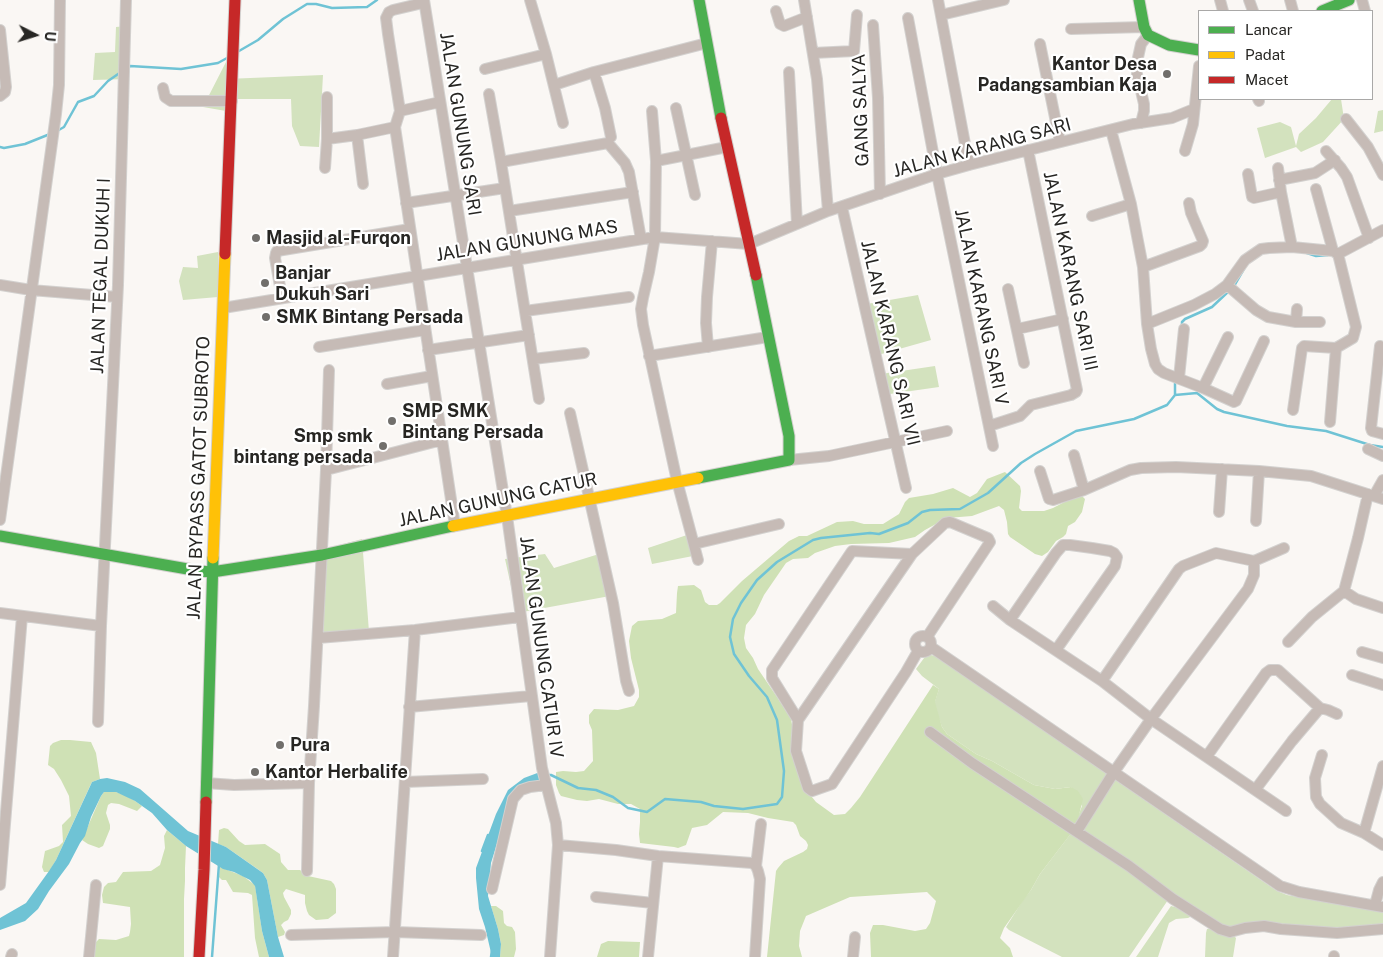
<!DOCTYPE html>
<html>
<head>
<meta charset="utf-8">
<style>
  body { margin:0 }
  #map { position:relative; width:1383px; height:957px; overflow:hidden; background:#faf7f4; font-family:"Public Sans",sans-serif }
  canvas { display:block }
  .legend { position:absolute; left:1198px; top:10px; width:175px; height:90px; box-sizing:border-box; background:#fff; border:1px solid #a9a8a7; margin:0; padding:6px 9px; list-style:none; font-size:15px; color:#272623 }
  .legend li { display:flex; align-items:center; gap:10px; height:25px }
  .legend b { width:25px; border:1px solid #a9a8a7 }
  .north { position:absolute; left:10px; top:10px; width:50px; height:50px; -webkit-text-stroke:4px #fff; paint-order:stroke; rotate:95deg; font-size:14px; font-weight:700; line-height:20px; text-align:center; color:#272623 }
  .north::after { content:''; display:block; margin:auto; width:18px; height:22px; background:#272623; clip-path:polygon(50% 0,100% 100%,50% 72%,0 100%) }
</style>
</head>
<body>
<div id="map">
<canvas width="1383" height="957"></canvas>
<ul class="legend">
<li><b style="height:6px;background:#4caf50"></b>Lancar</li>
<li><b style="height:6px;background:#ffc107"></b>Padat</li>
<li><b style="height:6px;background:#c62828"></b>Macet</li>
</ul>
<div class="north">U</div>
</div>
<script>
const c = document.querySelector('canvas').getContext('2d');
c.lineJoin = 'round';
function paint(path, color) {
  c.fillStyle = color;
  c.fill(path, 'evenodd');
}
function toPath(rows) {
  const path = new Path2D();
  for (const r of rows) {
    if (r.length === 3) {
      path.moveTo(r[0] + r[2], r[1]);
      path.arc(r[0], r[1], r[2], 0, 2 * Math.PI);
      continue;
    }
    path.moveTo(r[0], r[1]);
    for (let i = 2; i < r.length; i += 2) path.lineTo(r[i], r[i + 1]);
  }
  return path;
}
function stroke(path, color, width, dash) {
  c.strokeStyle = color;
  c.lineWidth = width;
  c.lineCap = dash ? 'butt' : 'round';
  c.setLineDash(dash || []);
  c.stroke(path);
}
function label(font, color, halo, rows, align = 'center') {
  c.font = font + ' "Public Sans",sans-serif';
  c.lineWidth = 4.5;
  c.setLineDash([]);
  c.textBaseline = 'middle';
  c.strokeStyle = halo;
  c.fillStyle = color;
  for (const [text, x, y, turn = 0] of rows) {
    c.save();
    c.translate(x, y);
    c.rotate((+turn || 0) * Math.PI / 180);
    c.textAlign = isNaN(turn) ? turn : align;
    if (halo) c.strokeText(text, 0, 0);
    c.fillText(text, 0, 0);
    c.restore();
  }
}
paint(toPath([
  [127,26,130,30,127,79,93,80,95,53,115,52,116,27],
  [226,62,226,79,323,75,319,147,300,146,292,126,291,99,226,99,226,111,203,107],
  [1332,99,1341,99,1344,119,1323,142,1301,152,1296,147,1265,158,1257,128,1280,122,1291,127,1296,146,1299,134,1316,118],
  [1383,110,1383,131,1374,133,1378,111],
  [218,252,218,297,183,300,179,281,183,267,198,268,197,256],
  [918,295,931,340,878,355,861,305],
  [935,366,939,387,883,395,881,374],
  [690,534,693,556,652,564,648,548],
  [362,539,369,632,329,635,320,630,321,550],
  [545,554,554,568,599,554,610,596,517,613,505,559],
  [927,654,935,656,1277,891,1287,895,1298,897,1383,912,1383,926,1367,928,1230,929,1221,927,1076,827,1076,821,1082,806,1071,787,1055,789,1034,785,992,761,976,754,947,734,942,727,934,704,939,689,922,676,916,669],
  [1072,832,1127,868,1168,900,1129,957,1062,957,1009,930,1006,927,1023,900,1031,890,1040,874],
  [1171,906,1182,909,1192,916,1188,918,1176,919,1169,923,1158,957,1136,957],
  [1211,928,1234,936,1236,938,1233,957,1205,957,1206,933,1207,929]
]), '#d3e2be');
paint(toPath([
  [1005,472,1020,486,1021,491,1019,508,1022,511,1044,511,1053,508,1078,495,1082,496,1085,499,1082,512,1075,522,1068,526,1066,534,1063,537,1056,541,1048,552,1042,556,1035,554,1010,537,1008,534,1007,522,1004,510,999,506,972,516,947,518,925,530,915,537,889,543,851,544,835,546,815,553,808,558,793,559,786,563,764,595,755,614,746,625,744,638,746,648,753,658,758,669,777,697,791,719,803,786,816,802,834,815,845,814,851,808,860,797,933,685,939,689,935,702,942,727,947,734,976,754,992,761,1034,785,1055,789,1071,787,1078,791,1083,799,1076,827,1040,874,1031,890,1004,928,1000,938,1010,948,1013,957,871,957,870,933,873,925,883,925,915,931,926,929,930,923,936,901,927,892,850,897,806,916,800,931,799,946,802,957,767,957,776,871,778,868,784,861,803,852,807,849,808,845,806,841,800,836,796,825,793,822,768,818,748,813,723,812,707,825,692,828,686,845,678,848,674,847,640,843,639,834,640,822,640,809,631,804,618,804,599,799,587,801,577,800,561,796,559,793,556,785,556,772,563,771,576,772,584,771,593,761,592,730,589,723,589,715,594,709,618,710,634,706,639,697,639,690,631,658,629,641,632,626,638,621,662,619,676,613,677,593,678,586,694,585,701,590,705,602,709,605,717,605,720,603,742,581,789,541,799,536,807,536,837,522,853,521,864,524,883,524,899,514,905,502,909,498,933,494,953,488,970,497,977,493,987,479],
  [61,740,70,740,91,742,96,753,100,779,92,782,90,786,56,860,49,872,44,872,42,867,45,851,59,846,63,842,62,825,71,816,69,796,61,780,54,769,48,765,50,746,53,743],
  [108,791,116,792,124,795,135,801,142,806,137,811,119,804,111,803,108,805,106,813,110,825,110,829,103,846,99,848,88,844,82,840,101,796,104,792],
  [224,828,228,829,239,841,245,845,265,844,280,854,281,862,288,870,300,870,308,876,331,881,334,884,336,889,336,913,328,919,316,920,309,915,307,911,305,903,305,895,286,889,283,893,284,897,291,910,291,914,288,920,284,922,281,925,285,932,284,935,278,937,267,880,263,873,259,870,226,847,218,844,219,830],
  [167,830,186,846,185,868,185,881,184,899,184,957,93,957,96,942,99,939,116,940,129,936,130,932,131,924,130,907,103,903,102,895,104,887,108,883,116,882,123,872,151,871,160,865,165,848,164,836],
  [220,867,243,876,255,885,262,931,269,957,259,957,255,938,252,895,248,893,233,892,226,880,222,880,219,877],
  [491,906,496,906,503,911,504,923,507,926,512,927,515,932,516,949,514,957,500,957,501,944,498,929],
  [608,941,640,942,639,957,597,957,601,944]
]), '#cfe1b5');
paint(toPath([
  [540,772,542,781,509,805,491,863,488,896,498,929,501,944,500,957,492,957,485,927,479,909,476,878,476,868,496,814,508,790,524,778],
  [107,778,125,782,140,789,188,831,226,847,263,873,267,880,278,937,284,957,269,957,262,931,255,886,250,880,234,872,223,869,186,846,167,830,152,813,135,801,116,792,104,792,101,796,91,817,85,836,80,843,69,864,49,891,38,909,25,921,0,930,0,918,26,903,49,871,56,860,92,782,100,779]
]), '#6fc3d5');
stroke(toPath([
  [239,51,258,40,283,19,307,4,316,4,332,8,367,7,377,0],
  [128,68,130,66,181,69,218,63,227,58],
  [57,131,64,127,78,102,94,96,108,81,121,72],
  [0,147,4,148,25,144,50,134],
  [1307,253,1316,256,1328,255],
  [1234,286,1245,267],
  [1182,326,1182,322,1185,319,1212,307,1230,290],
  [1175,395,1197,393,1217,409,1224,412,1287,426,1326,431,1370,445,1383,447],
  [547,775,551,775,578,788,596,790,613,797,628,808,647,812,665,799,701,802,714,806,743,809,777,804,782,797,784,771,777,720,767,697,749,676,734,654,730,637,733,619,741,603,757,580,777,562,813,540,821,538,870,533,879,534,908,523,922,512,930,510,960,509,988,493,1021,463,1035,454,1076,431,1134,419,1167,405,1175,395,1175,381],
  [482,851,488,835],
  [212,957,219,864],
  [491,957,492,950]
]), '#6fc3d5', 2.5);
const street = toPath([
  [424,0,507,516,542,768,556,823,558,845,550,957],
  [530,0,546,54,563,123],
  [804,0,817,79,828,211],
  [938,0,969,165],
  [1220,0,1223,11],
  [1249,0,1253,11],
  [1290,0,1293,11],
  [1362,0,1365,11],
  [776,11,780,24,784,26,807,17],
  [941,15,1004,0],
  [908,18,937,174,993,446],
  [873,25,878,98,880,194],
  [1071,29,1144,27],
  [0,30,6,87,5,92,0,96],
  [1040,44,1060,142],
  [813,53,854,51,857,15],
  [485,69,546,54],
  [594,72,605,108,611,137],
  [789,72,797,224],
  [554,85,594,72,707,43],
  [163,88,165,97,171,101,232,101],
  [489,94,501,162,539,399],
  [1258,99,1259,101],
  [440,102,400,111,395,127,455,526],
  [676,108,695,195],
  [400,111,388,34,386,18,389,12,393,10,423,3],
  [652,111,656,161,655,237,649,272,643,298,641,309,643,325,677,481,698,560],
  [1346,119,1368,147,1383,175],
  [1141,123,1144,111,1144,104,1137,74,1137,62,1141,44,1148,35],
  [1111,130,1131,204,1137,236,1143,267,1147,324,1151,349,1155,364,1158,369,1164,373,1203,388,1234,402,1236,401,1264,341],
  [357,135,363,184],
  [327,139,357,135,395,127],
  [1185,151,1193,124,1199,66],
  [1326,151,1341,168,1347,177,1369,238],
  [656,161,727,147],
  [501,162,608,143,625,163,629,172,641,239],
  [325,168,327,139,327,97],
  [1278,168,1281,192,1292,247],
  [1248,174,1252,197,1254,198,1281,192],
  [1279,180,1315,173,1335,160],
  [1316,189,1333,251],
  [406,203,505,188],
  [842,207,906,488],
  [509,211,633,192],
  [1092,216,1131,204],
  [1143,267,1200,246,1202,244,1203,241,1191,213,1189,203],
  [0,285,31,290,117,297],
  [1227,285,1256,310,1268,317,1296,322,1320,322],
  [1008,289,1024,363],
  [282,298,275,258,276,253,277,251,410,229],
  [223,308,655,237,749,244,828,211,937,174,969,165,1133,124,1172,118,1194,109],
  [525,311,629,297],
  [1296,322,1297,309],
  [1147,324,1194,305,1215,294,1227,285,1245,260,1261,249,1269,248,1292,247,1333,251,1338,254,1383,230],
  [1017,329,1063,319],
  [1380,346,1371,428,1372,431,1383,434],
  [319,347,425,330],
  [708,347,706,323,707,297,712,241],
  [1336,348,1353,338,1356,327,1338,254],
  [428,350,529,335],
  [649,356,768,337],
  [533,359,584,353],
  [1179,378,1184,329],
  [387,384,432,376],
  [1203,388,1228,337],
  [1293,410,1302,348,1304,346,1336,348],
  [570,413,613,603,626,681,629,691],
  [1330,422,1336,348],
  [989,426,1020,416,1031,405,1071,395,1076,392,1077,390,1028,150],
  [1368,449,1383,456],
  [1074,455,1084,490],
  [789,460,829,456,947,431],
  [326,470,442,440],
  [1040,471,1049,499,1053,500,1084,490,1130,470,1141,468,1176,467,1259,471,1311,476,1383,499],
  [1374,496,1383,480],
  [1219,512,1222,469],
  [0,520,56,114,59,85,60,0],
  [1256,521,1259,471],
  [694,544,779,524],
  [1254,561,1216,553,1183,566,1179,569,1102,681,1151,719,1286,811],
  [1344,591,1358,538,1368,494],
  [1344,591,1356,599,1383,608],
  [993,606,1010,620,1102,681],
  [0,613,101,626],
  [1010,620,1056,553,1063,545,1070,545,1092,548,1110,551,1114,553,1117,557,1115,566,1056,650],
  [923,644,8],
  [318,638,415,630,520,617],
  [1288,642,1312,617,1344,591],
  [931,647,1280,886,1299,892,1383,907],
  [918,651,906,672,832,784,812,791,808,788,796,751,798,720,912,554,945,523,950,522,988,538,990,542,927,637],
  [1362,652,1383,658],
  [1352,675,1383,685],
  [409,707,531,696],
  [798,720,772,678,772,670,852,551,912,554],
  [98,722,101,626,118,285,126,0],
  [930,732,972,763,1129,866,1173,899,1220,929,1230,932,1245,928,1264,926,1281,929,1337,933,1383,929],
  [1322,755,1315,778,1316,797,1320,804,1341,823,1364,833,1383,845],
  [1207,756,1266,673,1270,670,1278,670,1320,708,1328,710,1337,714],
  [405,782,483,779],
  [206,783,234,785,309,783],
  [1255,790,1292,741,1320,708],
  [1077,831,1114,772,1151,719,1248,589,1254,575,1254,561,1284,548],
  [1364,833,1383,766],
  [558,845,616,850,658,856,752,863,756,866],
  [307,871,309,783,314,706,326,470,329,370],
  [0,885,22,616],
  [492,889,513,799,521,790,530,787,546,785],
  [596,897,653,903],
  [1375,905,1379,890,1383,882],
  [291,935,395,932,481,935],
  [1334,956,1334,957],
  [11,957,12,954],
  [89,957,96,885],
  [393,957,415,630],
  [648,957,658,856],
  [755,957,760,879,758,871,756,866,761,824],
  [853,957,855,937]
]);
const fast = toPath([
  [699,0,721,118],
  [1139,0,1144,27,1148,35,1169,45,1199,50],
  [1322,11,1349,0],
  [698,478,789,460,789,436,756,275],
  [0,536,199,571,212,572,322,555,453,526],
  [206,802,213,558]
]);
const slow = toPath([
  [453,526,698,478],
  [213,558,225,254]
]);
const jam = toPath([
  [721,118,756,275],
  [225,254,235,0],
  [199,957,204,870,206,802]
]);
stroke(street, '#d3d1cf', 12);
stroke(fast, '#d3d1cf', 13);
stroke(slow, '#d3d1cf', 13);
stroke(jam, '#d3d1cf', 13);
stroke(street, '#c6bbb6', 10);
stroke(fast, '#4caf50', 11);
stroke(slow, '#ffc107', 11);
stroke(jam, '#c62828', 11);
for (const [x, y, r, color] of [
  [1167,74,5,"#716f6c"],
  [256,238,5,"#716f6c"],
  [265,283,5,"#716f6c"],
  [266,317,5,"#716f6c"],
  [392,421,5,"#716f6c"],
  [383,446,5,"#716f6c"],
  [280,745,5,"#716f6c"],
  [255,772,5,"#716f6c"]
]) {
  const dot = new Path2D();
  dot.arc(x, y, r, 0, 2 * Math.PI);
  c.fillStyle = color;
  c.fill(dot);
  stroke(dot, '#fff', 2);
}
label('bold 18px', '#272623', '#fff', [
  ["Kantor Desa",1157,64,"right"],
  ["Padangsambian Kaja",1157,85,"right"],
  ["Masjid al-Furqon",266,238],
  ["Banjar",275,273],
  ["Dukuh Sari",275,294],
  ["SMK Bintang Persada",276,317],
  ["SMP SMK",402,411],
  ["Bintang Persada",402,432],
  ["Smp smk",373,436,"right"],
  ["bintang persada",373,457,"right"],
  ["Pura",290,745],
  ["Kantor Herbalife",265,772]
], 'left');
label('18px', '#272623', '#fff', [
  ["GANG SALYA",861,110,-92],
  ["JALAN GUNUNG SARI",460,124,81],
  ["JALAN KARANG SARI",982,148,-15],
  ["JALAN GUNUNG MAS",527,241,-9],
  ["JALAN KARANG SARI III",1070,271,78],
  ["JALAN TEGAL DUKUH I",101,276,-88],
  ["JALAN KARANG SARI V",981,307,78],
  ["JALAN KARANG SARI VII",890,343,77],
  ["JALAN BYPASS GATOT SUBROTO",199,478,-88],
  ["JALAN GUNUNG CATUR",498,500,-12],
  ["JALAN GUNUNG CATUR IV",541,647,82]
]);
</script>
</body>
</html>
